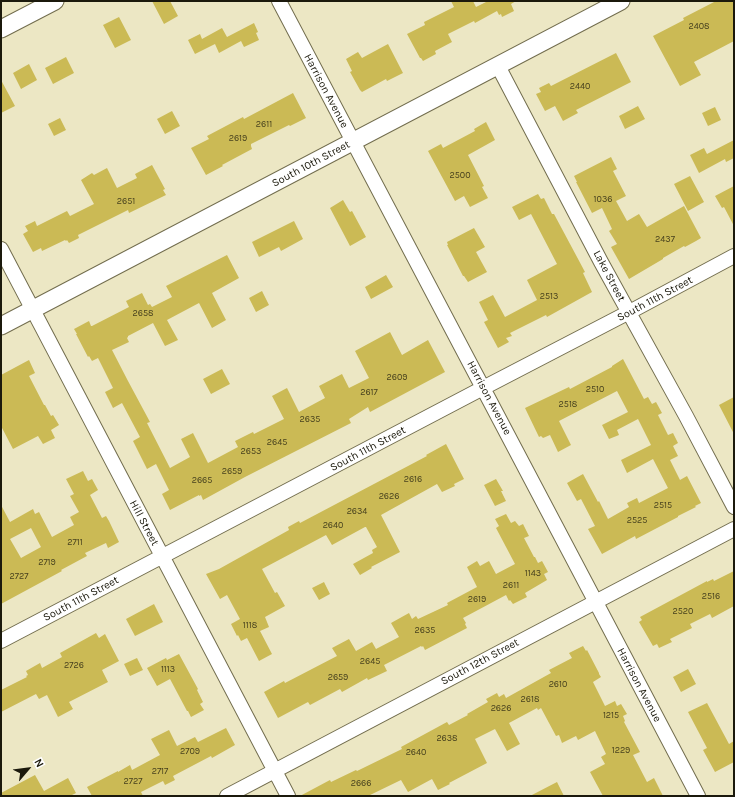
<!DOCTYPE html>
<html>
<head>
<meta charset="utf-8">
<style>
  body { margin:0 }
  #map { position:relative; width:735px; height:797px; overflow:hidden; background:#ece7c4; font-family:Karla,sans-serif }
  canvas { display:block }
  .frame { position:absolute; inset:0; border:2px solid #1b190c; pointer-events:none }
  .north { position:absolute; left:8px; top:749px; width:40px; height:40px; -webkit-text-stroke:3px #fff; paint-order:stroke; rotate:62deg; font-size:11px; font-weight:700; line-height:16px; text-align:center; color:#1b190c }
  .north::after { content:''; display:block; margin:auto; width:14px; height:18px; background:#1b190c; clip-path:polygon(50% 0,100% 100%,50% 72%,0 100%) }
</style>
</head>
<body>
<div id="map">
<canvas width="735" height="797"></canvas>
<div class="frame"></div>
<div class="north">N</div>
</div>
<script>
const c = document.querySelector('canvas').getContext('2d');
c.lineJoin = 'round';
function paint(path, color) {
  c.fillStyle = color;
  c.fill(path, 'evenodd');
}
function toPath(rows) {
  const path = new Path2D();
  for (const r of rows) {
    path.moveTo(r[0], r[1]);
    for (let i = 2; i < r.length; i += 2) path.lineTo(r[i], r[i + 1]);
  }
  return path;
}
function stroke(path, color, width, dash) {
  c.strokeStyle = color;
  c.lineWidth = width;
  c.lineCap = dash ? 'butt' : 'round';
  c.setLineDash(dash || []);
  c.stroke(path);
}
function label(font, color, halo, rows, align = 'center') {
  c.font = font + ' Karla,sans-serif';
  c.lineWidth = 3;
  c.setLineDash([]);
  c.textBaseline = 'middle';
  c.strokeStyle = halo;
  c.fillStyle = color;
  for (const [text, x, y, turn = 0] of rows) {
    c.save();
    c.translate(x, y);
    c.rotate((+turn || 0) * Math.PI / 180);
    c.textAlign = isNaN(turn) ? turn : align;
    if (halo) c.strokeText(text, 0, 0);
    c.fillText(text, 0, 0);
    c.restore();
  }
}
paint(toPath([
  [152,1,170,1,178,16,164,24],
  [451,1,473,1,476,7,488,1,516,1,511,4,514,11,502,17,501,14,499,15,497,11,475,23,474,21,448,34,452,42,435,51,436,54,423,61,421,58,420,58,407,34,425,25,424,22,454,7],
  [716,1,734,1,734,41,694,62,701,75,680,86,653,36,684,20,683,18],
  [119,17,131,40,115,48,103,25],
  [254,23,258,32,256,33,259,40,244,47,241,41,219,53,215,44,195,54,188,40,200,34,202,39,222,28,227,37],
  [388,44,403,73,387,81,386,79,362,92,360,90,350,72,352,71,346,59,358,52,362,58],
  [616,53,631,82,576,110,578,113,563,121,555,106,545,111,536,94,541,92,539,88,549,83,551,86],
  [66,57,74,73,53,84,45,68],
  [29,64,37,80,21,89,13,73],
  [1,80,15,106,1,113],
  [293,93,306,118,290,126,289,125,251,144,251,146,252,149,222,165,223,166,206,175,191,148,209,139,207,136,243,117,244,119],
  [638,106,645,119,625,129,619,116],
  [715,107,721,120,708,126,702,113],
  [172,111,180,126,165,134,157,119],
  [60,118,66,130,54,136,48,124],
  [486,122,495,140,468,155,484,186,482,187,488,198,470,207,464,196,455,201,428,151,441,144,443,148,475,131,474,129],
  [734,140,734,158,726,162,725,159,699,173,690,155,704,148,707,154],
  [611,157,617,169,613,171,626,196,616,201,627,221,639,214,647,227,684,206,701,238,696,241,685,247,684,246,663,258,663,259,629,279,611,247,617,244,609,231,612,229,602,208,592,213,576,182,577,182,574,176],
  [152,165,165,189,163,190,166,195,129,213,128,210,78,235,79,238,69,243,67,240,66,241,65,240,42,251,41,248,33,252,23,234,28,231,25,226,35,221,37,226,67,211,70,216,94,204,81,180,92,173,94,175,107,168,117,188,137,178,135,174],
  [690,176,704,202,688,211,674,184],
  [734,186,734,226,724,207,722,208,715,196],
  [538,194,541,199,544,198,552,214,554,214,585,272,583,273,592,292,547,317,546,315,510,333,512,336,506,338,509,342,498,348,484,322,488,320,479,302,493,295,505,317,537,300,527,280,557,264,531,214,519,220,512,207],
  [343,200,350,212,352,211,366,237,350,246,330,208],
  [294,221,303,239,281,251,279,247,259,257,252,242],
  [474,228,485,247,476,252,487,272,468,282,464,276,463,276,447,245,448,245,447,242],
  [227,255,239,278,212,293,226,320,212,328,199,303,167,320,178,340,165,346,153,323,128,336,128,337,127,338,129,342,112,350,128,381,150,422,147,423,170,468,190,457,181,439,193,433,208,463,238,447,235,441,253,432,254,434,284,419,272,396,287,388,299,412,325,398,319,386,342,374,349,388,369,378,355,351,390,332,402,355,428,340,445,372,370,412,368,407,349,419,351,423,245,477,203,500,201,495,199,496,199,495,170,510,162,494,169,490,156,464,147,469,133,441,140,437,122,403,113,408,105,392,113,388,98,358,92,361,89,356,88,357,76,334,77,334,74,329,89,321,91,326,92,326,129,307,126,301,142,293,148,305,150,304,152,307,172,297,166,286],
  [386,275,393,287,371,299,365,287],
  [262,291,269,305,256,312,249,298],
  [623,359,644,399,648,397,652,404,656,402,662,413,658,415,668,435,673,433,678,443,673,446,678,456,670,460,680,480,687,476,701,503,695,506,696,507,678,516,678,517,636,539,635,536,602,554,588,529,595,526,581,499,577,501,567,483,583,474,598,502,599,501,608,519,629,507,627,503,637,498,639,503,668,488,653,459,627,473,621,460,651,445,638,419,617,430,619,435,609,439,602,425,628,412,617,391,559,421,571,445,558,452,550,435,543,438,541,436,539,437,525,408,569,387,570,389,612,367,612,366],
  [29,360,35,373,29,376,44,405,45,405,51,416,53,415,59,425,51,430,55,438,43,444,38,436,13,449,1,426,1,375],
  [222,369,230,384,211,394,203,379],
  [734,397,734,434,719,405],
  [446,444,464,479,454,484,455,486,442,492,437,484,381,515,400,552,371,567,372,568,360,575,353,564,373,553,372,550,377,547,366,527,365,527,332,545,326,535,262,569,275,593,277,592,285,606,265,617,269,627,260,631,272,654,259,661,247,638,241,641,238,635,237,636,231,624,240,619,227,595,220,599,206,574,219,569,289,530,288,527,299,521,300,523,427,456,426,455],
  [83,471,88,481,92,479,98,490,90,495,102,518,106,516,109,521,119,542,108,548,106,543,85,553,87,556,61,570,62,571,1,604,1,505,10,522,33,509,35,514,39,512,52,537,74,525,70,517,79,512,70,496,74,494,66,479],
  [31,528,41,547,21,558,10,539],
  [496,479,503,491,501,491,506,501,495,506,484,485],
  [506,514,511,523,515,521,519,526,523,524,529,536,524,538,534,557,535,557,538,563,542,561,548,572,544,574,547,580,525,593,527,597,513,604,510,600,509,601,506,595,463,618,466,623,465,624,467,628,425,650,423,646,422,647,421,646,384,665,387,671,368,680,367,678,342,692,340,689,310,705,308,702,278,718,264,692,284,681,285,683,337,656,332,648,349,639,356,651,372,642,376,649,399,637,391,623,409,613,412,619,416,616,418,619,448,605,447,603,477,587,467,567,477,561,480,566,489,561,496,574,515,564,496,528,499,526,495,519],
  [734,571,734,606,712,618,710,614,690,624,692,628,670,639,672,642,659,648,657,644,653,646,639,622,642,620,640,617,707,581,707,582,713,579,714,581],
  [324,582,330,594,319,600,312,588],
  [154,604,163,622,135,636,126,619],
  [96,633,99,638,105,634,119,661,102,670,108,682,69,702,73,709,58,717,47,695,39,699,36,694,1,712,1,690,27,677,26,676,28,675,26,671,40,663,42,668,62,657,60,653],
  [583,646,586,651,587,650,599,673,599,674,601,677,593,682,605,706,615,701,617,706,621,704,627,714,623,716,625,721,624,722,640,752,633,755,647,782,654,778,663,796,603,796,590,772,605,764,601,757,606,754,595,731,578,740,576,736,562,743,559,735,556,736,541,708,538,710,537,708,509,723,520,744,507,751,495,729,475,739,487,763,449,783,450,784,438,790,432,779,408,792,401,780,368,796,300,796,330,780,331,782,356,770,357,771,402,749,401,747,447,722,449,725,468,715,467,714,488,702,486,699,497,693,499,697,504,694,506,698,551,673,549,670,572,658,569,653],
  [179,654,198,689,197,690,203,702,200,704,204,710,191,717,188,711,187,711,170,679,157,686,147,668,166,658,167,660],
  [137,658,143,670,130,676,124,664],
  [688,669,696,684,681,692,673,677],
  [707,703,729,744,734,741,734,762,715,772,703,750,707,748,688,712],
  [226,728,235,745,212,758,211,756,173,776,175,780,165,785,163,781,141,792,143,796,92,796,87,787,118,771,118,772,130,765,132,770,160,755,151,739,169,730,177,746,195,737,198,742],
  [35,775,44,791,68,778,76,793,70,796,1,796,1,793],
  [557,782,564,796,530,796]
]), '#cbba55');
const minor = toPath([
  [279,1,698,796],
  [498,66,601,262,686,416,734,507],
  [1,249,288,796],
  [1,641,483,388,637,308,734,256],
  [227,796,734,529]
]);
const major = toPath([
  [1,29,55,1],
  [1,326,621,1]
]);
stroke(minor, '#726d4e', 16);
stroke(major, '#726d4e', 19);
stroke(minor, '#fff', 14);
stroke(major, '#fff', 17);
label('9px', '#47411e', null, [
  ["2408",699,26],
  ["2440",580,86],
  ["2611",264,124],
  ["2619",238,138],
  ["2500",460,175],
  ["1036",603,199],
  ["2651",126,201],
  ["2437",665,239],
  ["2513",549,296],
  ["2658",143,313],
  ["2609",397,377],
  ["2510",595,389],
  ["2617",369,392],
  ["2518",568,404],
  ["2635",310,419],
  ["2645",277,442],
  ["2653",251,451],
  ["2659",232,471],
  ["2616",413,479],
  ["2665",202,480],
  ["2626",389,496],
  ["2515",663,505],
  ["2634",357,511],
  ["2525",637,520],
  ["2640",333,525],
  ["2711",75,542],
  ["2719",47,562],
  ["1143",533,573],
  ["2727",19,576],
  ["2611",511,585],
  ["2516",711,596],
  ["2619",477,599],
  ["2520",683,611],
  ["1118",250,625],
  ["2635",425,630],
  ["2645",370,661],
  ["2726",74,665],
  ["1113",168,669],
  ["2659",338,677],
  ["2610",558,684],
  ["2618",530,699],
  ["2626",501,708],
  ["1215",611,715],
  ["2638",447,738],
  ["1229",621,750],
  ["2709",190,751],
  ["2640",416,752],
  ["2717",160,771],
  ["2727",133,781],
  ["2666",361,783]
]);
label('11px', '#1b190c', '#fff', [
  ["Harrison Avenue",326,91,62],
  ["South 10th Street",311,164,-28],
  ["Lake Street",609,276,62],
  ["South 11th Street",655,299,-28],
  ["Harrison Avenue",489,398,62],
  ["South 11th Street",368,449,-28],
  ["Hill Street",144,523,62],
  ["South 11th Street",81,599,-28],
  ["South 12th Street",480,662,-28],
  ["Harrison Avenue",639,685,62]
]);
</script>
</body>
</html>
